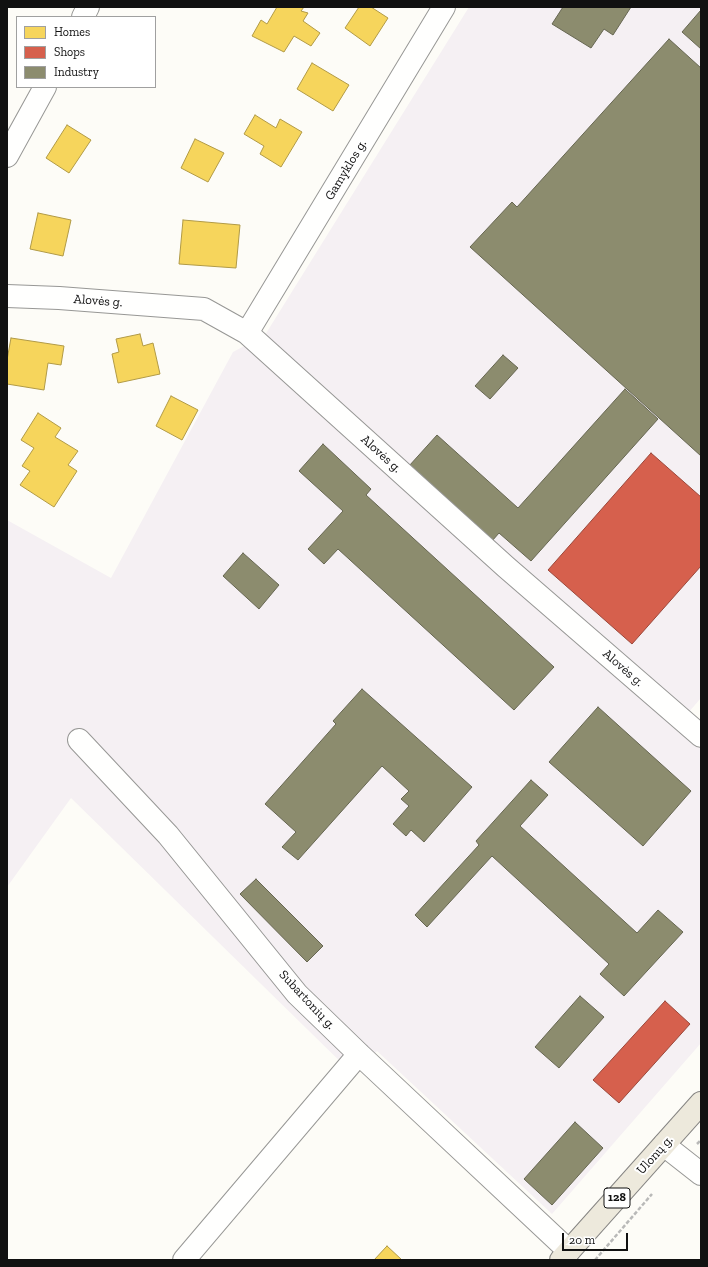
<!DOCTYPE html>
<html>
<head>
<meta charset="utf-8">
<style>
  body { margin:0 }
  #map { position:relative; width:708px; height:1267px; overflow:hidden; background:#fdfcf7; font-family:"Zilla Slab",serif }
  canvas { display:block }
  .frame { position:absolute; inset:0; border:8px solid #111; pointer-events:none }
  .legend { position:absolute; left:16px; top:16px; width:140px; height:72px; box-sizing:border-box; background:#fff; border:1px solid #a0a0a0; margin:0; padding:5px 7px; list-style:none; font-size:12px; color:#111 }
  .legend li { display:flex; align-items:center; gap:8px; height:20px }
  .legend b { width:20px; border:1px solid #a0a0a0 }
  .scale { position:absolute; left:562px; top:1233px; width:66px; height:18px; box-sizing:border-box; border:2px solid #111; border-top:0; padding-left:5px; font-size:12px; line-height:14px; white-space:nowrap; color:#111; -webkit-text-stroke:3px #fff; paint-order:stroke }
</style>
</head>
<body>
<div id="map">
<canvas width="708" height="1267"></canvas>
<div class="frame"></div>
<ul class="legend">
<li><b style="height:11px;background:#f6d55c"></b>Homes</li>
<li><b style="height:11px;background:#d6604d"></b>Shops</li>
<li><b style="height:11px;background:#8c8c6e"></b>Industry</li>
</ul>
<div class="scale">20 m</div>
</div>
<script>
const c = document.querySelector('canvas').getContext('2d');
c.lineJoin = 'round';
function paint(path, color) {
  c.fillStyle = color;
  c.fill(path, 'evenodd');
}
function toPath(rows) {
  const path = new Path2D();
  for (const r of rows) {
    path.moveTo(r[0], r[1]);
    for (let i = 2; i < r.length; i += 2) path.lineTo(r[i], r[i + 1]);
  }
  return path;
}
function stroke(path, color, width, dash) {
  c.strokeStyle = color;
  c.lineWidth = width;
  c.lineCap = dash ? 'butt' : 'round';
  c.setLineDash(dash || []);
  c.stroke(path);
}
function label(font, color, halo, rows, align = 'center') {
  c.font = font + ' "Zilla Slab",serif';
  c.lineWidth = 4;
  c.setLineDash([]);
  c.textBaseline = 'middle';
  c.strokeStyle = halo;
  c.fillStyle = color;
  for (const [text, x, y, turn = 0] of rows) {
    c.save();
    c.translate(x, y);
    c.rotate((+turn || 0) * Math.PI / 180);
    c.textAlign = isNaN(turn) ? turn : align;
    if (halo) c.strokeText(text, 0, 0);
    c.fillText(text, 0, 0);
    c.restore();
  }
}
paint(toPath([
  [469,7,701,7,701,698,688,713,701,725,701,1043,552,1214,377,1051,355,1076,71,798,7,887,7,520,111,578,233,352,265,335]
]), '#f5f0f3');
const homes = toPath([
  [277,7,304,7,301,11,308,13,303,21,320,33,311,46,294,36,284,52,252,36,261,20,267,24,277,7],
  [359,7,371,7,388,18,370,46,345,28,359,7],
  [312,63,349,85,333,111,297,89,312,63],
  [255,115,276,128,280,119,302,132,281,167,260,154,264,146,244,134,255,115],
  [67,125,91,140,69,173,46,158,67,125],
  [195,139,224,153,208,182,181,168,195,139],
  [38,213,71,220,63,256,30,249,38,213],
  [183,220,240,225,236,268,179,264,183,220],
  [140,334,143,346,153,343,160,374,118,383,112,354,119,352,116,339,140,334],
  [11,338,64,346,61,365,48,363,44,390,7,384,7,360,11,338],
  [171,396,198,410,182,440,156,426,171,396],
  [38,413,61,428,55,437,78,451,68,465,77,471,54,507,20,485,30,471,22,466,34,448,21,440,38,413],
  [387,1246,402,1260,374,1260,387,1246]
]);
paint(homes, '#f6d55c');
stroke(homes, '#b19a46', 1);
const shops = toPath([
  [651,453,701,497,701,566,632,644,548,570,651,453],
  [665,1001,690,1024,619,1103,593,1080,665,1001]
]);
paint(shops, '#d6604d');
stroke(shops, '#9b483b', 1);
const industry = toPath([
  [563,7,631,7,613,35,604,29,591,48,552,24,563,7],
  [701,10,701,49,682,32,701,10],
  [669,39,701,68,701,456,470,247,512,202,517,207,669,39],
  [503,355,518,368,490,399,475,386,503,355],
  [625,389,658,419,531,561,499,533,492,541,409,466,437,435,518,508,625,389],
  [323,444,371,489,366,495,554,667,514,710,338,549,324,564,308,549,343,511,299,471,323,444],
  [243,553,279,585,259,609,223,576,243,553],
  [362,689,472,787,424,842,411,830,406,836,393,824,409,806,401,799,409,791,382,766,298,860,282,847,296,832,265,804,336,724,333,721,362,689],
  [598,707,691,791,643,846,549,762,598,707],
  [531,780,548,795,520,826,637,933,658,910,683,932,624,996,600,974,609,964,492,856,427,927,415,915,479,845,476,841,531,780],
  [256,879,323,946,307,962,240,894,256,879],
  [580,996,604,1017,559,1068,535,1047,580,996],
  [575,1122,603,1148,552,1205,524,1179,575,1122]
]);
paint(industry, '#8c8c6e');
stroke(industry, '#676752', 1);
const minor = toPath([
  [83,17,88,7],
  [7,156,45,87],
  [7,296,59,298,204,309,247,333,506,567,701,736],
  [247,333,444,7],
  [79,740,168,835,297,994,359,1054,569,1251],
  [664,1145,701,1174],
  [184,1260,359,1054]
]);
const major = toPath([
  [561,1260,701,1103]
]);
stroke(minor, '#979795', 24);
stroke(major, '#858482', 24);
stroke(toPath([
  [697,1144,701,1140],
  [595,1260,652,1194]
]), '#b9b9b8', 2.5, [4, 2]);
stroke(minor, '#fffffe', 22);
stroke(major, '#ede9dc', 22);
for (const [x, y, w] of [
  [617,1198,26]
]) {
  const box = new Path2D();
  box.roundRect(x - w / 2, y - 10, w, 20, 3);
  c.fillStyle = '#fff';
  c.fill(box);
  stroke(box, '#111', 1);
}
label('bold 12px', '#111', null, [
  ["128",617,1198]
]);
label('13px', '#111', '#fff', [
  ["Gamyklos g.",346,170,-59],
  ["Alovės g.",98,301,4],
  ["Alovės g.",381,454,42],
  ["Alovės g.",623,668,41],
  ["Subartonių g.",307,1000,47],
  ["Ulonų g.",655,1155,-48]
]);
</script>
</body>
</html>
